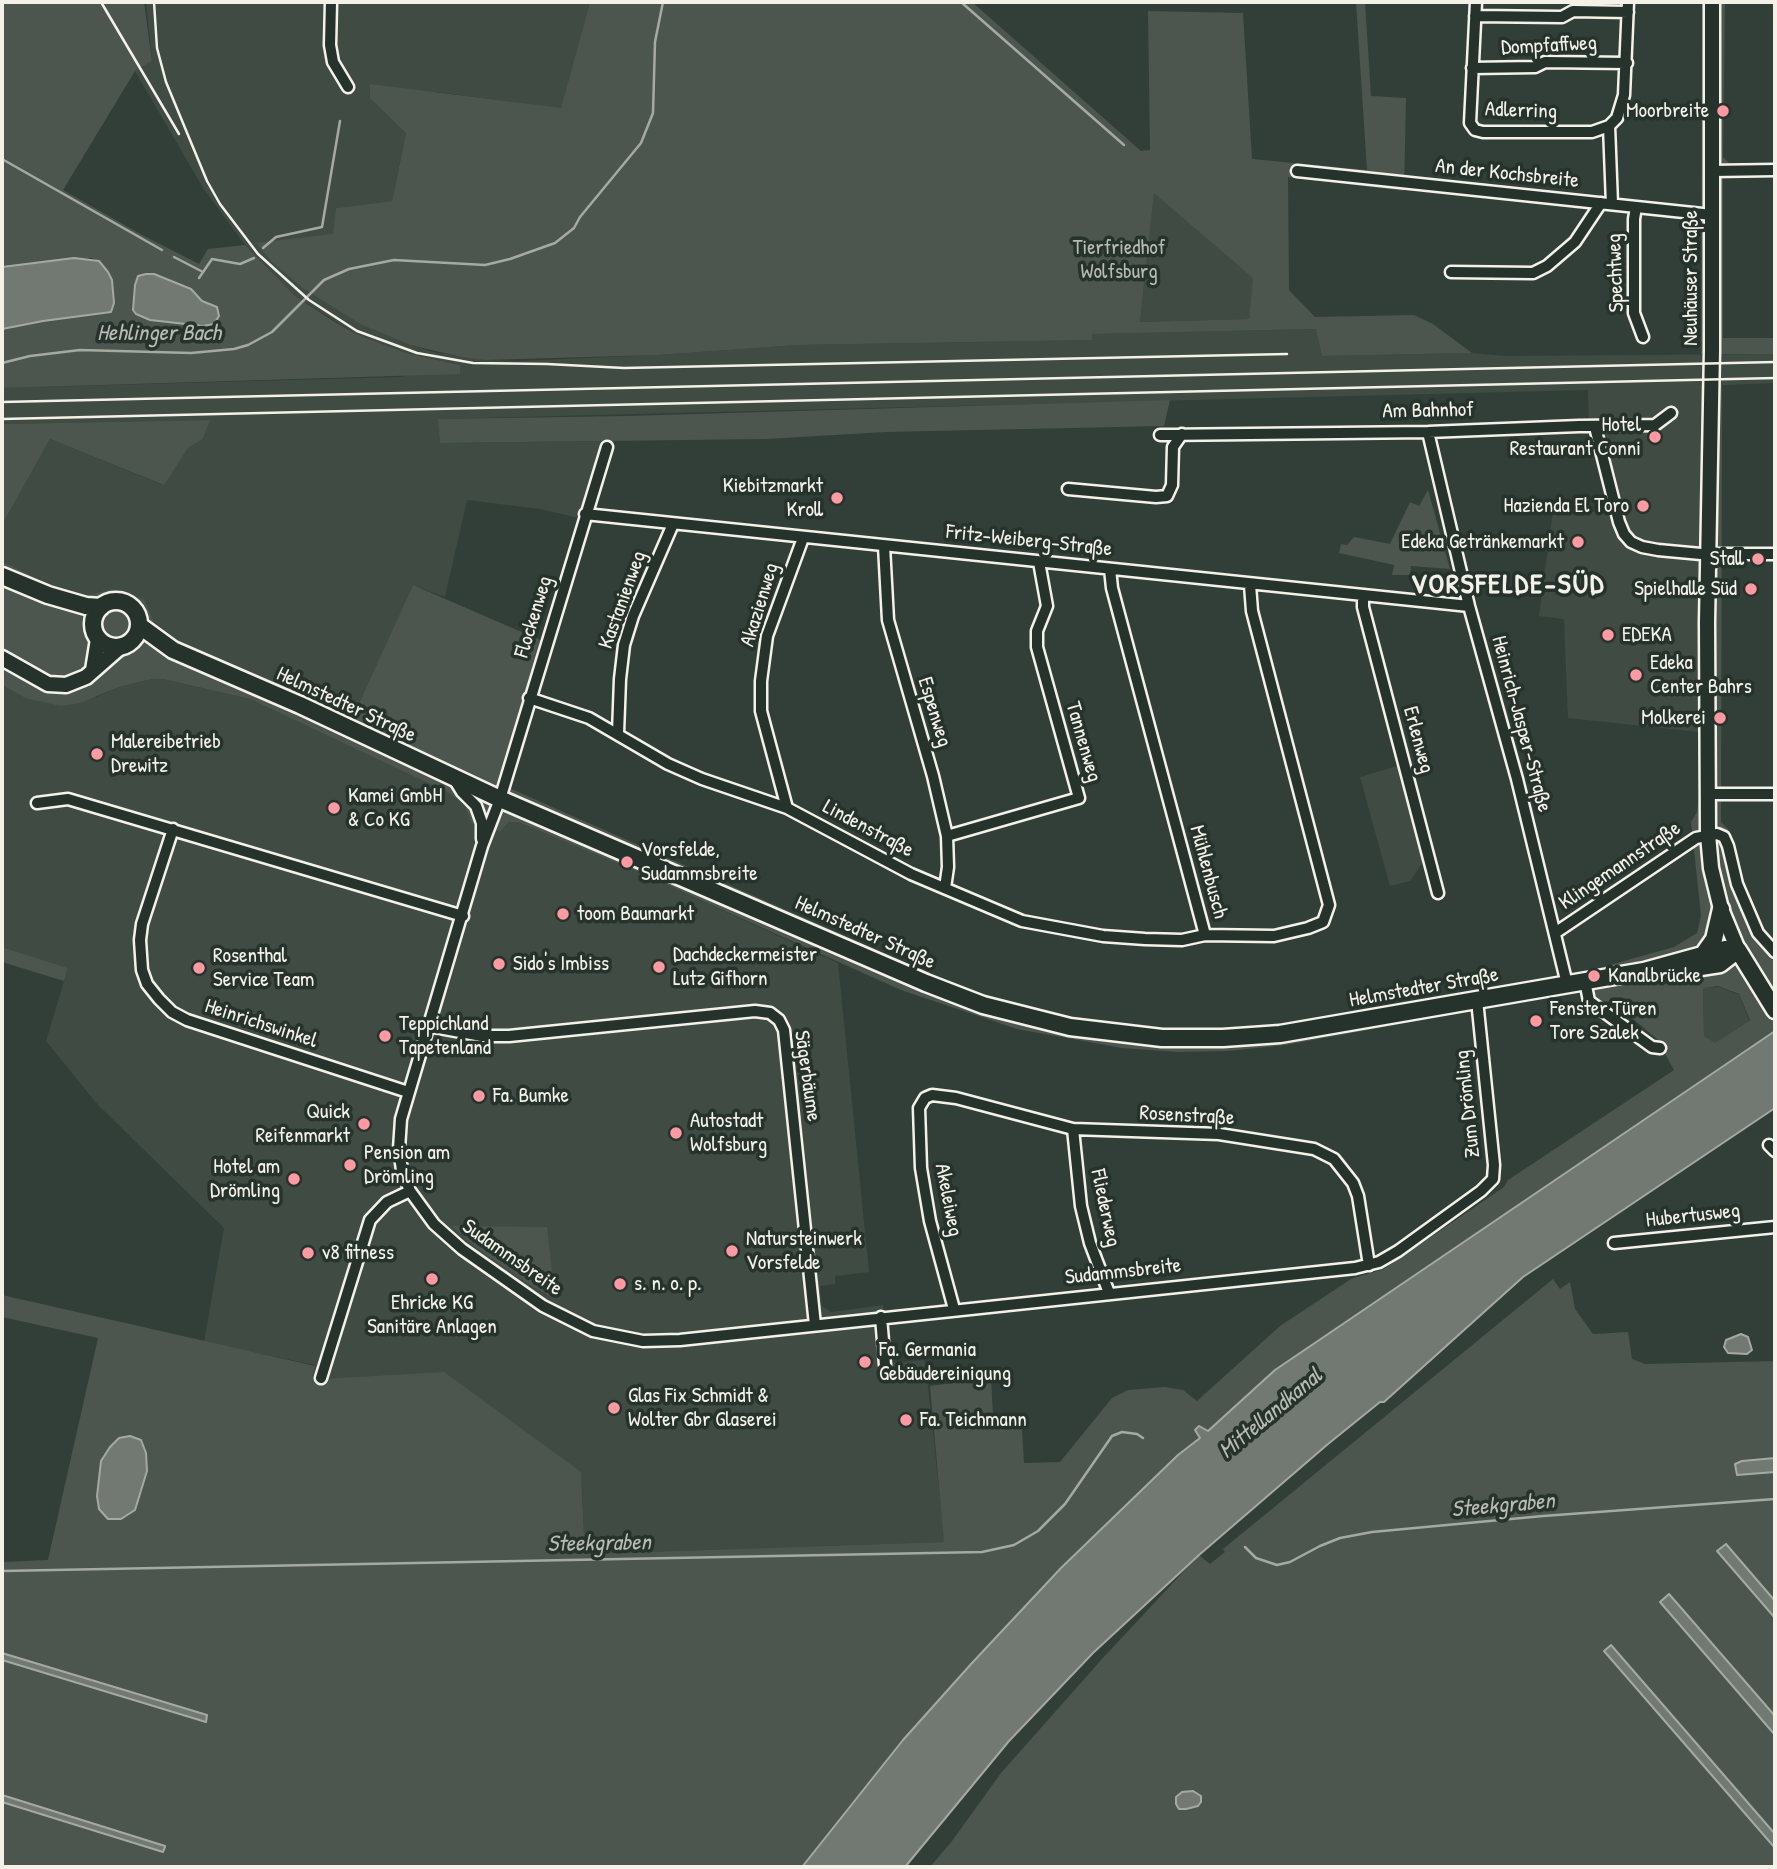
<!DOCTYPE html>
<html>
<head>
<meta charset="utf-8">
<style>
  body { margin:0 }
  #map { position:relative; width:1777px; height:1869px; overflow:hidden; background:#323e38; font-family:"Patrick Hand",sans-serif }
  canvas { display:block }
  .frame { position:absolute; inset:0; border:4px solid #f4f1e8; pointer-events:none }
</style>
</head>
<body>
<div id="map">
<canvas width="1777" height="1869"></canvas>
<div class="frame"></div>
</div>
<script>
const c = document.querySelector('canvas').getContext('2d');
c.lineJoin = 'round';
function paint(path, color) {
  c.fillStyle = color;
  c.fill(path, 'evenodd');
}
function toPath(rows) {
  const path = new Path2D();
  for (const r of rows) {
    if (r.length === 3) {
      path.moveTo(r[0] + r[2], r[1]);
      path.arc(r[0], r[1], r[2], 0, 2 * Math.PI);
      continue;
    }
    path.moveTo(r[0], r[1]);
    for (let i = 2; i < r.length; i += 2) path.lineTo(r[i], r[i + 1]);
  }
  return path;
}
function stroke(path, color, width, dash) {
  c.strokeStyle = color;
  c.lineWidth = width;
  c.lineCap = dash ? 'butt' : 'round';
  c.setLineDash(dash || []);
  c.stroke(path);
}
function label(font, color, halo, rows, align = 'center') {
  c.font = font + ' "Patrick Hand",sans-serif';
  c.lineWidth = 7;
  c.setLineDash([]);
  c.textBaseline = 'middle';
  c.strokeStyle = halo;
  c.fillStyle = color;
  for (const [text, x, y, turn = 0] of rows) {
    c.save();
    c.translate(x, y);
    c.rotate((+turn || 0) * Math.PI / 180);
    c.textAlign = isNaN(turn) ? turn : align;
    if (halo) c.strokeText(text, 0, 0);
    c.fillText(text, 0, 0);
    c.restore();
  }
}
paint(toPath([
  [146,2,590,2,561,109,438,92,371,98,406,132,392,201,336,208,334,234,304,289,360,324,410,345,437,353,485,360,517,361,658,355,798,345,1091,340,1091,334,1317,329,1322,356,1472,353,1506,356,1775,354,1775,383,1701,386,1700,540,1703,572,1699,732,1568,718,1564,619,1539,616,1553,510,1608,512,1589,434,1588,390,439,419,440,443,614,441,592,521,540,509,467,500,445,597,413,585,353,719,160,634,144,599,112,589,78,598,2,561,2,525,50,439,163,485,188,448,203,439,210,420,2,424,2,388,400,377,460,365,406,353,356,334,295,296,245,245,203,188,135,71,152,61],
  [1154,192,1254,278,1249,319,1140,322],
  [152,679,163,679,250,699,449,793,464,804,473,824,500,832,509,822,518,822,638,872,838,963,869,1272,835,1276,835,1284,820,1286,822,1306,831,1312,883,1305,889,1363,925,1360,945,1542,585,1554,581,1472,312,1377,315,1365,204,1342,224,1228,98,1105,46,1041,68,968,2,947,2,685,25,698,96,697,119,687],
  [1400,765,1425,859,1410,881,1390,886,1360,777],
  [1719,987,1739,995,1749,1020,1714,1044,1704,1036,1703,988]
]), '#404b44');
paint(toPath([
  [2,2,144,2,152,61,135,71,63,190,144,236,199,264,208,249,245,245,295,296,333,321,356,334,406,353,460,365,460,374,2,388,2,329,43,321,110,313,114,303,112,280,104,266,92,258,2,267],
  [154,274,191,289,202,301,217,307,203,326,150,320],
  [590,2,972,2,1141,151,1150,150,1148,11,1243,13,1252,159,1367,170,1356,2,1365,2,1371,96,1406,98,1404,191,1288,177,1289,290,1315,317,1414,315,1433,324,1472,353,1322,356,1316,329,1092,334,1092,340,798,345,658,355,485,360,461,357,410,345,360,324,304,289,273,263,256,243,333,234,336,208,392,201,406,133,370,98,370,84,561,108],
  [1154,193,1253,278,1249,319,1140,322],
  [1702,2,1725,2,1723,157,1729,163,1775,163,1775,176,1723,177,1723,338,1775,338,1775,354,1701,354],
  [1722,385,1721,822,1728,829,1740,882,1760,927,1775,946,1775,1030,1275,1370,1208,1431,1198,1426,1195,1430,1200,1438,1178,1455,851,1804,802,1867,2,1867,2,1562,48,1560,98,1338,2,1317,2,1295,315,1366,312,1377,323,1379,444,1372,581,1472,585,1554,944,1542,930,1386,991,1378,993,1416,1021,1415,1024,1463,1060,1462,1112,1398,1128,1390,1165,1387,1183,1390,1197,1401,1280,1326,1351,1279,1384,1269,1504,1187,1508,1180,1674,1070,1657,1039,1615,1004,1597,1000,1591,989,1286,1045,1228,1051,1179,1052,1122,1048,1017,1029,901,990,638,872,518,822,509,822,500,832,472,824,464,804,449,793,250,699,163,679,152,679,119,687,80,703,61,706,25,698,2,685,2,561,77,598,112,589,144,599,160,635,352,719,413,585,554,646,509,788,977,994,1012,1006,1072,1020,1138,1029,1179,1032,1258,1029,1556,980,1674,947,1697,933,1701,916,1691,822,1697,812,1699,796,1703,572,1700,540,1701,386],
  [1718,986,1739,994,1750,1020,1715,1043,1704,1036,1703,988],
  [143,1486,135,1509,97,1496],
  [1170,400,1164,426,886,432,766,439,440,443,438,419,628,416],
  [210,420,203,439,188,448,164,485,50,439,2,525,2,424],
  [1428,490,1450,569,1411,566,1410,575,1392,575,1394,565,1339,553,1341,544,1347,545,1354,537,1390,544,1410,502,1419,506],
  [2,947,68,968,64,981,2,962],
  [452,1226,547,1227,555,1299,527,1283,478,1249],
  [1553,1279,1560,1289,1570,1282,1575,1309,1593,1334,1628,1332,1632,1359,1645,1364,1775,1361,1775,1867,930,1867,952,1841,1001,1773,1102,1659,1199,1555,1210,1564,1225,1552,1223,1549]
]), '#4c564f');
const water = toPath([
  [74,258,99,261,108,272,112,280,114,303,111,312,43,321,2,329,2,267,74,258],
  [146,274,154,274,191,289,202,301,217,307,219,316,214,324,203,326,150,320,136,314,133,310,135,285,138,276,146,274],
  [1775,1031,1775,1108,1523,1277,1384,1402,1380,1402,1328,1444,1199,1555,1093,1653,1009,1741,905,1867,802,1867,903,1740,972,1663,1061,1568,1178,1455,1200,1438,1195,1430,1199,1426,1208,1431,1275,1370,1775,1031],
  [1741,1334,1748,1337,1752,1350,1747,1354,1728,1353,1724,1347,1726,1340,1741,1334],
  [130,1436,141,1440,146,1453,147,1471,135,1510,121,1519,108,1519,99,1509,97,1496,101,1461,110,1447,119,1438,130,1436],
  [1775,1458,1775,1472,1737,1475,1735,1464,1742,1461,1775,1458],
  [1726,1544,1775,1601,1775,1618,1717,1551,1726,1544],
  [1669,1594,1775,1716,1775,1735,1660,1602,1669,1594],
  [1611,1645,1775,1834,1775,1848,1604,1651,1611,1645],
  [2,1653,207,1715,206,1722,2,1660,2,1653],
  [1193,1791,1201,1796,1201,1802,1198,1806,1186,1809,1179,1809,1176,1804,1176,1797,1182,1792,1193,1791],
  [2,1795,165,1846,165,1847,163,1852,2,1802,2,1795]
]);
paint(water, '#727972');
stroke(water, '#a6a9a1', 2);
stroke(toPath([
  [961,2,1124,145],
  [2,159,162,250],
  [263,248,276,237,322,227,340,121],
  [174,257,203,272],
  [199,278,212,259,240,264,254,258],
  [2,363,30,356,80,350,191,353,234,349,248,345,272,332,324,280,349,269,394,260,485,265,510,259,555,243,574,228,580,217,641,143,653,113,655,42,663,2],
  [1245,1547,1256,1558,1277,1565,1290,1562,1320,1546,1340,1538,1372,1532,1543,1516,1775,1499],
  [2,1571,982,1552,1014,1545,1038,1531,1065,1504,1112,1436,1122,1432,1137,1434,1143,1438]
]), '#a6a9a1', 2.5);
const minor = toPath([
  [331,2,330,45,333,62,348,87],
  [1476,2,1470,123,1475,130,1483,132,1592,132,1609,126,1617,118,1624,95,1628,2],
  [1475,16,1562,17,1573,11,1628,12],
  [1472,68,1535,67,1545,62,1627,63],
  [1609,126,1612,204],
  [1297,171,1712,215],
  [1712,171,1775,170],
  [1636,207,1634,219,1634,313,1643,337],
  [1451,272,1533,273,1547,266,1575,242,1601,203],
  [1595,427,1619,522,1624,534,1631,542,1642,547,1658,550,1701,554,1775,554],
  [1428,432,1469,606,1517,779,1567,984],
  [1160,435,1428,432,1579,426,1655,425,1671,413],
  [607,447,500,799,482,846,401,1119,399,1149,402,1170,410,1191,434,1224,462,1249,543,1306,593,1331,643,1341,680,1340,1355,1268,1379,1262,1398,1251,1481,1191,1493,1179,1494,1165,1477,1000],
  [1068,489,1156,497,1167,496,1172,485,1173,447,1182,434],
  [585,514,1469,606],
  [884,546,888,620,933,776,947,836,948,867,945,888],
  [1110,569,1112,588,1205,935],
  [1363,596,1363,607,1438,893],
  [529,698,589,718,668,764,702,779,787,808,911,874,1022,921,1103,936,1145,939,1182,940,1205,935,1274,936,1308,928,1323,922,1329,905,1252,611,1250,585],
  [618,733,620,679,624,645,633,616,673,524],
  [454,779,462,792,476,806,482,823,482,839],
  [1708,794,1775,794],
  [37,803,68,799,463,916],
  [787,808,761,711,761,681,767,636,803,538],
  [173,829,142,924,140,940,142,970,147,984,159,999,172,1012,187,1020,408,1092],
  [947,836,1079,798,1037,647,1037,631,1047,606,1039,562],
  [1555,933,1696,838,1717,834,1724,837,1728,846,1737,884,1758,933,1775,952],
  [1585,981,1589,1001,1652,1047,1660,1048],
  [428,1026,482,1036,509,1036,755,1011,770,1013,779,1020,784,1030,815,1325],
  [1073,1129,1081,1206,1090,1243,1109,1293],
  [1769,1145,1775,1151],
  [1614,1243,1775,1227],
  [954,1309,930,1221,921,1168,919,1108,925,1098,932,1095,956,1098,1073,1129,1219,1134,1314,1149,1334,1159,1353,1183,1358,1196,1369,1265],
  [881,1317,885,1365],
  [321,1378,370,1220,387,1202,410,1191]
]);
const secondary = toPath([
  [1712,2,1712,350,1707,622,1708,835,1711,868,1721,909,1738,950],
  [2,658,48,684,66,685,86,677,119,648],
  [93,670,98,639]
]);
const primary = toPath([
  [2,576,48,595,86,606,101,607],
  [116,624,23],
  [140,626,173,650,300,705,500,799,926,983,983,1005,1070,1027,1162,1038,1223,1038,1280,1034,1644,971,1713,952,1725,949,1738,950],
  [1738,950,1775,1010],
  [1702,956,1714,939,1721,909],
  [1681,970,1720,964,1738,950]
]);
stroke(minor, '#f4f1e8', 15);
stroke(secondary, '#f4f1e8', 19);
stroke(primary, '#f4f1e8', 21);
stroke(minor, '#26332d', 10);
stroke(secondary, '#26332d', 14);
stroke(primary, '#26332d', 16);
stroke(toPath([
  [101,2,179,134],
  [154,2,157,48,166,82,207,181,220,204,258,254,309,300,357,331,417,353,473,363,547,364,624,368,1287,354],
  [2,402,1775,362],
  [2,419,1775,378]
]), '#f4f1e8', 2.5);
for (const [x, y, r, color] of [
  [1723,111,7,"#ff9aa2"],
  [1655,437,7,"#ff9aa2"],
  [837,498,7,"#ff9aa2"],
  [1643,506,7,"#ff9aa2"],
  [1578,542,7,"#ff9aa2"],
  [1758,559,7,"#ff9aa2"],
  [1751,589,7,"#ff9aa2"],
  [1608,635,7,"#ff9aa2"],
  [1636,675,7,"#ff9aa2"],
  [1720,718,7,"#ff9aa2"],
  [97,754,7,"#ff9aa2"],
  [334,808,7,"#ff9aa2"],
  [627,862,7,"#ff9aa2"],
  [563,914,7,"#ff9aa2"],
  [499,964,7,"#ff9aa2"],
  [659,967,7,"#ff9aa2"],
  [199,968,7,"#ff9aa2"],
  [1594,976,7,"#ff9aa2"],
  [1536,1021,7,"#ff9aa2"],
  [385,1036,7,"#ff9aa2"],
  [479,1096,7,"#ff9aa2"],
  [364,1124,7,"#ff9aa2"],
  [676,1133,7,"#ff9aa2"],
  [350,1165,7,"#ff9aa2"],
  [294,1179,7,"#ff9aa2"],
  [732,1251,7,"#ff9aa2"],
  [308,1253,7,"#ff9aa2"],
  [432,1279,7,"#ff9aa2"],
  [620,1284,7,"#ff9aa2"],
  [865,1362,7,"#ff9aa2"],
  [614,1408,7,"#ff9aa2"],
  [906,1420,7,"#ff9aa2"]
]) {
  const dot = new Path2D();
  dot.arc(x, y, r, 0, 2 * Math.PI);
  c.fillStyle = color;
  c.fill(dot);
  stroke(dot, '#26332d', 2.5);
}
label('21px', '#f4f1e8', '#26332d', [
  ["Dompfaffweg",1549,46,-3],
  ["Adlerring",1521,111,2],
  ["An der Kochsbreite",1507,174,6],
  ["Spechtweg",1616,273,-92],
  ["Neuhäuser Straße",1691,278,-90],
  ["Am Bahnhof",1428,411,-1],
  ["Fritz-Weiberg-Straße",1029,541,6],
  ["Kastanienweg",623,600,-70],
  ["Akazienweg",760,605,-73],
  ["Flockenweg",534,617,-73],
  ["Helmstedter Straße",346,705,25],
  ["Espenweg",934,712,73],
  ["Heinrich-Jasper-Straße",1521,724,75],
  ["Erlenweg",1418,740,75],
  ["Tannenweg",1083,742,74],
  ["Lindenstraße",868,829,28],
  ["Klingemannstraße",1620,866,-34],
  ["Mühlenbusch",1208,872,75],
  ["Helmstedter Straße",865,933,24],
  ["Helmstedter Straße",1424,988,-10],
  ["Heinrichswinkel",261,1024,18],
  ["Sägerbäume",807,1076,82],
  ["Zum Drömling",1468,1104,-96],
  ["Rosenstraße",1187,1116,3],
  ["Akeleiweg",948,1200,79],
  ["Fliederweg",1105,1208,78],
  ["Hubertusweg",1693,1216,-6],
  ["Sudammsbreite",512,1258,35],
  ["Sudammsbreite",1123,1272,-6]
]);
label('21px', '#f4f1e8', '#26332d', [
  ["Moorbreite",1709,111,"right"],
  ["Hotel",1641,425,"right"],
  ["Restaurant Conni",1641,449,"right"],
  ["Kiebitzmarkt",823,486,"right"],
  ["Kroll",823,510,"right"],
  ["Hazienda El Toro",1629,506,"right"],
  ["Edeka Getränkemarkt",1564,542,"right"],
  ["Stall",1744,559,"right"],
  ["Spielhalle Süd",1737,589,"right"],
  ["EDEKA",1622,635],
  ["Edeka",1650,663],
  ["Center Bahrs",1650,687],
  ["Molkerei",1706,718,"right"],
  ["Malereibetrieb",111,742],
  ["Drewitz",111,766],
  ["Kamei GmbH",348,796],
  ["& Co KG",348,820],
  ["Vorsfelde,",641,850],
  ["Sudammsbreite",641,874],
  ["toom Baumarkt",577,914],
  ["Dachdeckermeister",673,955],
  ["Lutz Gifhorn",673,979],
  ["Rosenthal",213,956],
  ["Service Team",213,980],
  ["Sido's Imbiss",513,964],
  ["Kanalbrücke",1608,976],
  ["Fenster Türen",1550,1009],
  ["Tore Szalek",1550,1033],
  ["Teppichland",399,1024],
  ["Tapetenland",399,1048],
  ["Fa. Bumke",493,1096],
  ["Quick",350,1112,"right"],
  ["Reifenmarkt",350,1136,"right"],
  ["Autostadt",690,1121],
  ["Wolfsburg",690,1145],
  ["Pension am",364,1153],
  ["Drömling",364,1177],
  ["Hotel am",280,1167,"right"],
  ["Drömling",280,1191,"right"],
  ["Natursteinwerk",746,1239],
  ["Vorsfelde",746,1263],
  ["v8 fitness",322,1253],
  ["s. n. o. p.",634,1284],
  ["Ehricke KG",432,1303,"center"],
  ["Sanitäre Anlagen",432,1327,"center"],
  ["Fa. Germania",879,1350],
  ["Gebäudereinigung",879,1374],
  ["Glas Fix Schmidt &",628,1396],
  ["Wolter Gbr Glaserei",628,1420],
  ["Fa. Teichmann",920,1420]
], 'left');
label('21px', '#b9bbb2', '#26332d', [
  ["Tierfriedhof",1119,248],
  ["Wolfsburg",1119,272]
]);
label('italic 23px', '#babbb3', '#26332d', [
  ["Hehlinger Bach",159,334],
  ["Mittellandkanal",1271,1414,-40],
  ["Steekgraben",1503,1506,-5],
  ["Steekgraben",599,1544,-1]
]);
c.letterSpacing = '2px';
label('bold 28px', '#f4f1e8', '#26332d', [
  ["VORSFELDE-SÜD",1508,586]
]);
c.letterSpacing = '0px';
</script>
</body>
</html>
